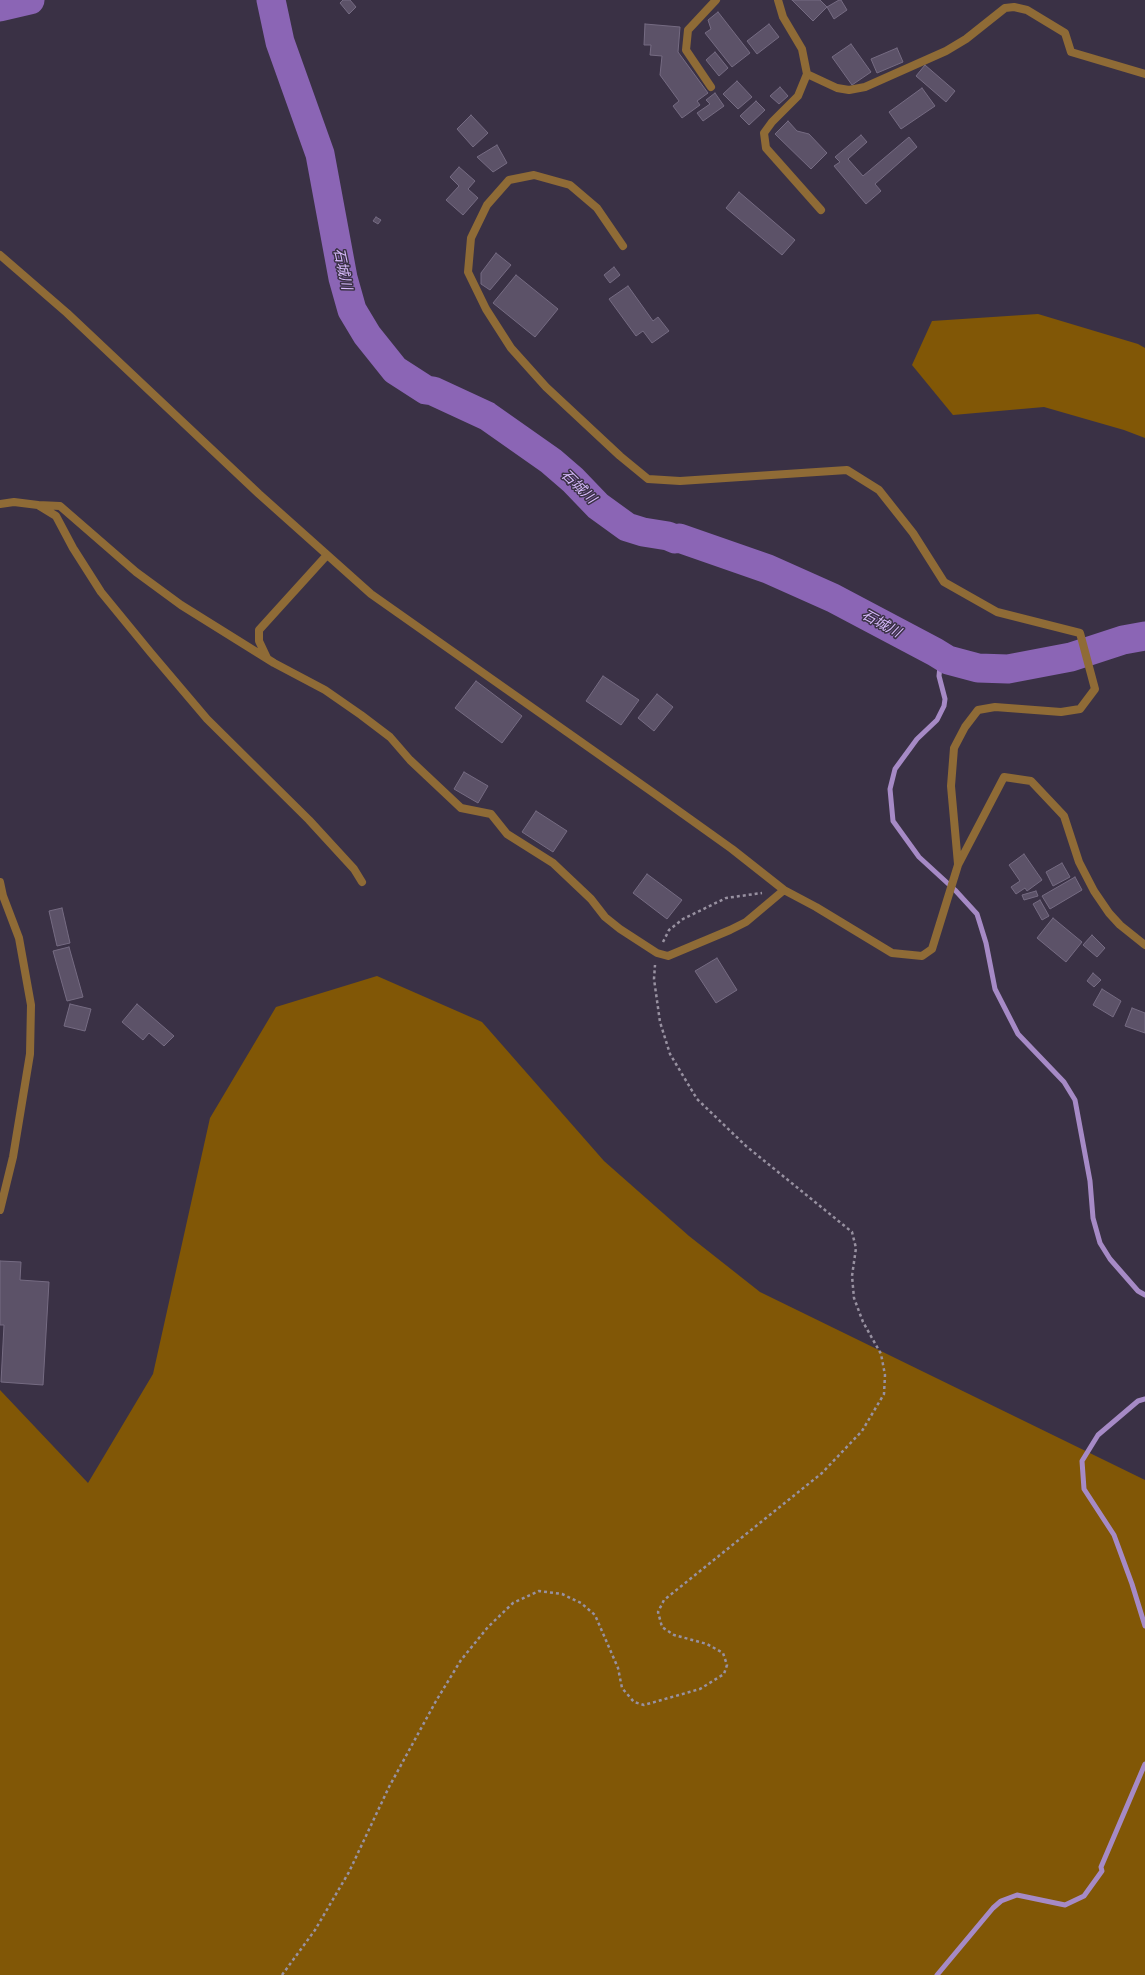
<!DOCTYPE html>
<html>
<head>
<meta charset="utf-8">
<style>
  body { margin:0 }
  canvas { display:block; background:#3a3145 }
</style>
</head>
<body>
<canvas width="1145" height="1975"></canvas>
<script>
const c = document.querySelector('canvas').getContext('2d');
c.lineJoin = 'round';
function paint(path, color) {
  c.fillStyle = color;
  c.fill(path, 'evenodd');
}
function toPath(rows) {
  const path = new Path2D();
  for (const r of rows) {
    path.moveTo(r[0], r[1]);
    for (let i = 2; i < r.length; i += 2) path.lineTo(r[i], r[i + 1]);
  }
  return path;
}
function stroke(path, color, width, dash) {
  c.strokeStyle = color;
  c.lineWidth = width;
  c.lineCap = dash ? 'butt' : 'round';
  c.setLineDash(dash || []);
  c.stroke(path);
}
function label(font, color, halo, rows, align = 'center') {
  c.font = font + ' "Space Grotesk","Noto Sans JP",sans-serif';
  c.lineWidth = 3;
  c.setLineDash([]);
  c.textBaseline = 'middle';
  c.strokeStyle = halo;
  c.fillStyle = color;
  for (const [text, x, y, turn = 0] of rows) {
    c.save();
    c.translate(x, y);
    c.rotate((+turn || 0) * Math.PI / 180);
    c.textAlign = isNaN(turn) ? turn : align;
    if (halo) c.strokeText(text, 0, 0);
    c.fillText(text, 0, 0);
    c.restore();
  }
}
paint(toPath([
  [1038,314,1138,344,1145,348,1145,438,1124,430,1044,407,953,415,912,365,932,321],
  [377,976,482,1022,604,1161,689,1236,760,1292,1145,1480,1145,1975,0,1975,0,1390,88,1483,153,1374,210,1118,276,1007]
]), '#815706');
stroke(toPath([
  [941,656,939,676,945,699,944,706,937,720,917,739,895,769,890,789,893,821,919,857,955,890,977,914,986,943,995,989,1018,1034,1064,1082,1075,1100,1090,1181,1093,1218,1100,1243,1110,1259,1138,1291,1145,1295],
  [1145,1399,1138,1401,1098,1435,1082,1461,1084,1489,1114,1535,1132,1584,1145,1626],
  [937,1975,993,1908,1001,1901,1017,1895,1065,1905,1084,1896,1102,1871,1101,1867,1145,1764]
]), '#a68ac6', 5);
stroke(toPath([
  [271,0,280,42,320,154,343,278,352,310,367,335,395,370,426,390,433,391,487,416,551,461,573,480,598,506,627,527,643,532,668,536,675,539,679,538,768,569,833,598,935,652,948,660,978,668,1008,669,1071,657,1123,640,1145,636],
  [0,7,30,0]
]), '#8b65b5', 29);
const building = toPath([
  [343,0,350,0,356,7,349,14,340,3,343,0],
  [792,0,820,0,827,7,813,21,792,0],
  [839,0,841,0,847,10,834,19,827,7,839,0],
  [718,12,750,53,732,67,705,33,711,29,708,20,718,12],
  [645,24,680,27,678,52,708,93,697,101,700,105,682,118,673,106,679,101,660,75,662,56,650,55,651,45,644,45,645,24],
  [769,24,779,37,757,54,747,41,769,24],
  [851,44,871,72,852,85,832,57,851,44],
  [897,48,903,62,877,73,871,59,897,48],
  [715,52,728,68,719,76,706,60,715,52],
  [925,65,955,91,946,102,916,76,925,65],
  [737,81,752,97,738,109,723,94,737,81],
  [780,87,788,96,779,104,770,96,780,87],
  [922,88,935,106,901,129,889,112,922,88],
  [715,93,724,106,703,121,697,113,710,104,706,100,715,93],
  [756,101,765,110,749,125,740,116,756,101],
  [471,115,488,133,473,147,457,129,471,115],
  [788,121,797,131,809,134,827,153,811,169,775,134,788,121],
  [861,135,867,142,848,159,863,176,909,137,917,147,875,184,881,191,866,204,834,166,840,162,835,157,861,135],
  [497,145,507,163,493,172,477,157,497,145],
  [459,167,475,181,468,189,478,198,463,215,446,200,459,186,450,177,459,167],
  [739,192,795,240,782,255,726,208,739,192],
  [376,217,381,220,378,224,373,221,376,217],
  [496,253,511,265,490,290,481,284,481,273,496,253],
  [614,267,620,275,610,283,604,275,614,267],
  [516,275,558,309,535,337,493,303,516,275],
  [628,286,653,321,658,317,669,331,652,343,643,331,636,336,609,299,628,286],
  [603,676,639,700,621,725,586,701,603,676],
  [476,681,522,716,502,743,455,708,476,681],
  [657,694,673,707,654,731,638,718,657,694],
  [464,772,488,786,478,803,454,789,464,772],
  [536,811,567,831,553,852,522,832,536,811],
  [1024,854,1042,880,1027,891,1025,888,1016,894,1011,887,1020,881,1009,865,1024,854],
  [1062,863,1070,877,1053,886,1046,872,1062,863],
  [647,874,682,900,667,919,633,893,647,874],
  [1075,877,1082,890,1050,909,1042,896,1075,877],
  [1036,891,1038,896,1024,900,1022,895,1036,891],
  [1040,900,1049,916,1042,920,1033,904,1040,900],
  [62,908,70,943,57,946,49,911,62,908],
  [1053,918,1082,942,1066,962,1037,938,1053,918],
  [1092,935,1105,948,1097,957,1083,945,1092,935],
  [69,947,83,997,67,1001,53,951,69,947],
  [717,958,737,990,716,1003,695,971,717,958],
  [1093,973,1101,980,1094,987,1087,981,1093,973],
  [1102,989,1121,1001,1113,1017,1093,1005,1102,989],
  [70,1004,91,1009,85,1031,64,1026,70,1004],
  [137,1004,174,1036,164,1046,149,1033,143,1040,122,1022,137,1004],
  [1132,1008,1145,1013,1145,1033,1125,1026,1132,1008],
  [0,1261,21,1262,20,1280,49,1282,43,1385,1,1382,4,1325,0,1325,0,1261]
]);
paint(building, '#5c5268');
stroke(building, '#756b82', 1);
stroke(toPath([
  [663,942,669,930,683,919,726,898,762,893],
  [282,1975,315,1930,349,1872,389,1787,436,1701,461,1660,488,1627,513,1603,539,1591,562,1594,581,1603,595,1615,618,1668,622,1688,634,1702,644,1705,700,1689,724,1674,727,1665,723,1653,707,1644,674,1635,662,1627,658,1612,664,1600,822,1473,862,1431,884,1394,885,1375,881,1354,863,1322,854,1298,852,1276,856,1248,852,1232,746,1146,697,1099,670,1054,660,1022,654,979,655,965]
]), '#9891a1', 2.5, [3, 3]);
stroke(toPath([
  [778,0,783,17,802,49,807,74,798,96,772,122,764,133,766,148,821,210],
  [807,74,837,88,849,90,865,87,946,51,966,39,1005,8,1014,7,1027,10,1065,33,1071,52,1145,74],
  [711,87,686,50,688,30,716,0],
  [623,246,597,208,570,185,534,175,509,180,487,205,471,238,468,272,486,309,511,348,546,387,620,456,648,479,680,481,847,470,879,490,913,533,944,582,997,612,1080,633,1095,689,1080,709,1061,712,995,707,978,710,965,727,954,748,951,786,958,864],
  [0,255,67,313,259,494,371,594,655,794,732,849,784,890,816,907,892,953,922,956,932,949,958,865,1004,777,1031,781,1064,816,1079,862,1094,891,1109,913,1120,925,1145,945],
  [0,504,14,502,38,505,56,516,73,548,101,592,151,653,207,719,309,820,354,869,362,882],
  [38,505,60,506,136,572,181,605,274,663,325,690,361,715,390,737,410,760,461,808,491,814,507,834,553,863,591,899,605,917,620,929,657,953,668,956,730,930,746,922,784,890],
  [267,658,259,641,259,630,327,555],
  [0,882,3,896,19,938,31,1005,30,1054,13,1157,0,1210]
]), '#8f6b36', 8);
label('italic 14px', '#d7bafb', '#3a3145', [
  ["石城川",342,269,78],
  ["石城川",578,487,44],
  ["石城川",881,624,29]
]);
</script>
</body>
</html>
